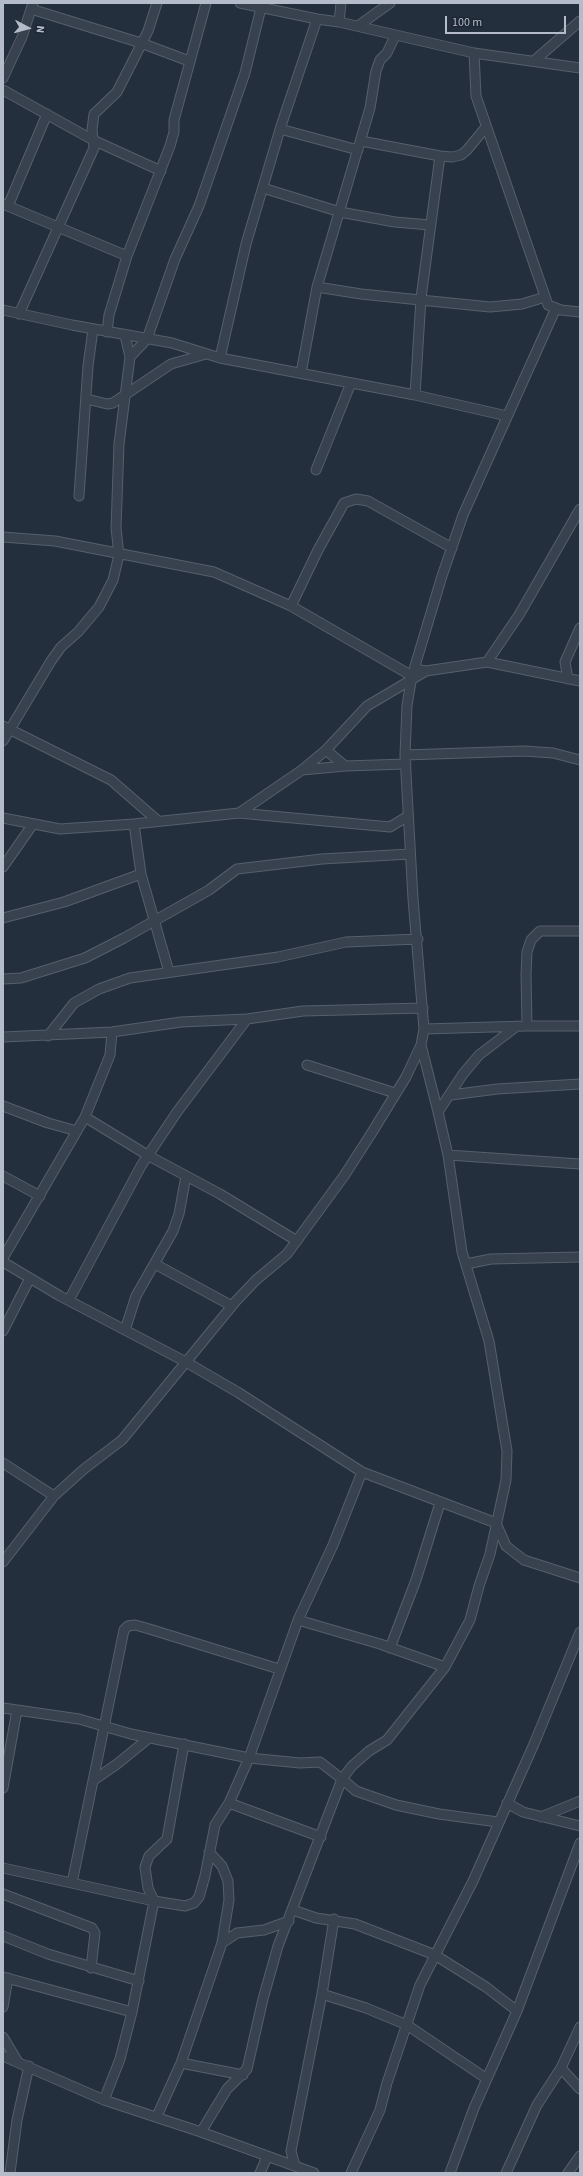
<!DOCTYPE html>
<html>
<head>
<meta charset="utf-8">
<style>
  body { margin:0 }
  #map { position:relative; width:583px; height:2176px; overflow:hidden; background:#242f3e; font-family:"Source Sans 3",sans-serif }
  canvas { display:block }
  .frame { position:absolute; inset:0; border:4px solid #b4bcc9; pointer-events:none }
  .north { position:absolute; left:8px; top:8px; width:40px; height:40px; -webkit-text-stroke:3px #1d2633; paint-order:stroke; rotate:96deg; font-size:11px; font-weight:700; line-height:16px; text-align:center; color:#b4bcc9 }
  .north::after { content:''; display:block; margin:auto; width:14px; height:18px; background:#b4bcc9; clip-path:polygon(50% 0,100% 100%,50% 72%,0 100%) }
  .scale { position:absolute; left:445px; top:16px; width:121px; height:18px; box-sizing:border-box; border:2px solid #b4bcc9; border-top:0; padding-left:5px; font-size:12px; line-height:14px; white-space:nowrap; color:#b4bcc9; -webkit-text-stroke:3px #1d2633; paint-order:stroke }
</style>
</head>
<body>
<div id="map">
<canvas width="583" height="2176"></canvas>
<div class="frame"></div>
<div class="north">N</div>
<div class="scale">100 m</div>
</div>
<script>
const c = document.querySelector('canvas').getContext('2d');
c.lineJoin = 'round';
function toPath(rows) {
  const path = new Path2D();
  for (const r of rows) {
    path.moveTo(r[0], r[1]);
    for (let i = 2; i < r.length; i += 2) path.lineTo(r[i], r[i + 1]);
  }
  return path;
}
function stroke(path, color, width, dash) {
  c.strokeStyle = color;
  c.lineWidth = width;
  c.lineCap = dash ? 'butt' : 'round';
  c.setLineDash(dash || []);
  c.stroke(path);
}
const minor = toPath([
  [240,3,317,19,339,22,474,53,580,68],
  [31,9,141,43,189,61],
  [339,22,341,3],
  [358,26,390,3],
  [474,53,476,96,548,305,561,310,580,312],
  [535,60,580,21],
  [3,78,22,37,33,3],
  [3,90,93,140,161,171],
  [280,129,358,150],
  [361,141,440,156,452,157,461,155,467,150,486,127],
  [263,188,340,212,395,222,430,225],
  [3,204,127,256],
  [8,206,47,114],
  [317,287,361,294,490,307,522,304,545,297],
  [3,310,72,325,172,343,220,358,415,395,507,416],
  [19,314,94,148,92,130,94,114,117,92,148,31,157,3],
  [107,332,109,315,127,256,170,146,174,132,174,120,206,3],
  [130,357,147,339,175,259,199,206,245,73,261,8],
  [220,358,246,244,281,126,317,19],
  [301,373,317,287,370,108,376,71,380,60,387,53,395,36],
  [415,395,421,298,440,156],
  [87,399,107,404,113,403,171,364,206,354],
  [316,470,351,383],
  [79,496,88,366,93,329],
  [3,537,55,541,214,572,291,606,412,676],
  [291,606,318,550,344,503,356,499,368,501,452,548],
  [487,662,519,615,580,509],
  [420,670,426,671,487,662,580,681],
  [568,679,565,662,580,628],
  [3,726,111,780,158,821],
  [3,741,51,661,61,647,78,632,99,607,113,580,119,555,116,528,119,444,130,357,125,335],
  [326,750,345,766],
  [405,755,524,751,553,753,580,760],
  [302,770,345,766,406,764],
  [239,813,390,827,408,816],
  [3,818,60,829,134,824,239,813,302,770,326,750,367,706,426,671],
  [134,824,141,874,169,972],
  [3,867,33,824],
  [3,918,64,902,141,874],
  [3,979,21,978,85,958,124,938,209,890,237,869,322,859,410,854],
  [527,1026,526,974,527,952,531,940,540,931,580,931],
  [424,1029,527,1026,580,1026],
  [48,1036,74,1003,99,989,130,978,278,957,346,942,418,939],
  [3,1037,112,1032,181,1022,247,1019,303,1011,423,1008],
  [421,1045,438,1112],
  [307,1065,395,1093],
  [451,1095,497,1089,580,1084],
  [3,1106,48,1123,77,1131],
  [85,1117,149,1156,220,1194,297,1241],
  [448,1155,580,1164],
  [3,1176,40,1196],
  [3,1258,85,1117,110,1055,112,1032],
  [3,1262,60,1296,186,1362,239,1393,362,1472,496,1523,506,1546,524,1560,580,1578],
  [155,1264,232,1306],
  [466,1264,491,1259,580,1257],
  [69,1300,141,1166,177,1112,247,1019],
  [125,1330,136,1296,173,1231,179,1214,186,1176],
  [3,1331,30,1278],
  [3,1463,54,1496],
  [362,1472,333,1545,298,1620,249,1758,300,1763,320,1762,342,1779,352,1766,369,1751,387,1740,445,1667,470,1620,479,1586,490,1554,506,1480,507,1451,489,1341,462,1252,448,1155,438,1112,463,1074,479,1055,517,1026],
  [3,1562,54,1496,84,1469,122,1440,236,1301,256,1280,287,1254,344,1176,371,1134,406,1077,421,1045,424,1029,413,899,405,755,407,705,412,676,442,576,463,515,556,308],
  [298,1620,380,1644,445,1667],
  [390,1648,416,1580,440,1503],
  [3,1708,79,1719,131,1734,249,1758,229,1803,215,1825,205,1876,199,1897,194,1903,185,1906,154,1901,3,1868],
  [94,1780,117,1764,149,1738],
  [3,1788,17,1710],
  [229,1803,321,1837],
  [507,1803,523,1812,580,1826],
  [541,1817,580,1801],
  [209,1852,222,1866,228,1881,229,1900,222,1943],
  [72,1883,124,1630,128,1626,135,1625,146,1628,279,1669],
  [3,1894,92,1928,95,1933,91,1968],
  [293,1910,316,1918,355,1924,435,1955,486,1987,517,2011],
  [3,1936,48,1954,139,1981],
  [3,1977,132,2012],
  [322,1994,366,2008,407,2025,487,2079],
  [3,2007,8,1978],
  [3,2037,18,2062],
  [3,2056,104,2100,201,2132,314,2173],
  [181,2063,243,2075],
  [561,2068,580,2089],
  [104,2100,120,2059,132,2012,154,1901,148,1888,145,1867,149,1856,167,1839,184,1744],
  [157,2116,181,2063,222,1943,237,1933,264,1930,289,1921],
  [201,2132,227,2089,247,2069,263,1999,278,1946,342,1779,356,1791,396,1805,439,1814,498,1822],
  [295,2166,291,2151,322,1994,334,1919],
  [10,2173,17,2120,29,2066],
  [260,2173,267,2157],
  [351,2173,380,2110,387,2083,420,1985,473,1881,534,1744,580,1632],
  [450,2173,474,2108,517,2011,580,1843],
  [506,2173,537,2105,561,2068,580,2027],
  [568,2173,580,2156]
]);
stroke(minor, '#565f6c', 11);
stroke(minor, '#38414e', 9);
</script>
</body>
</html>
